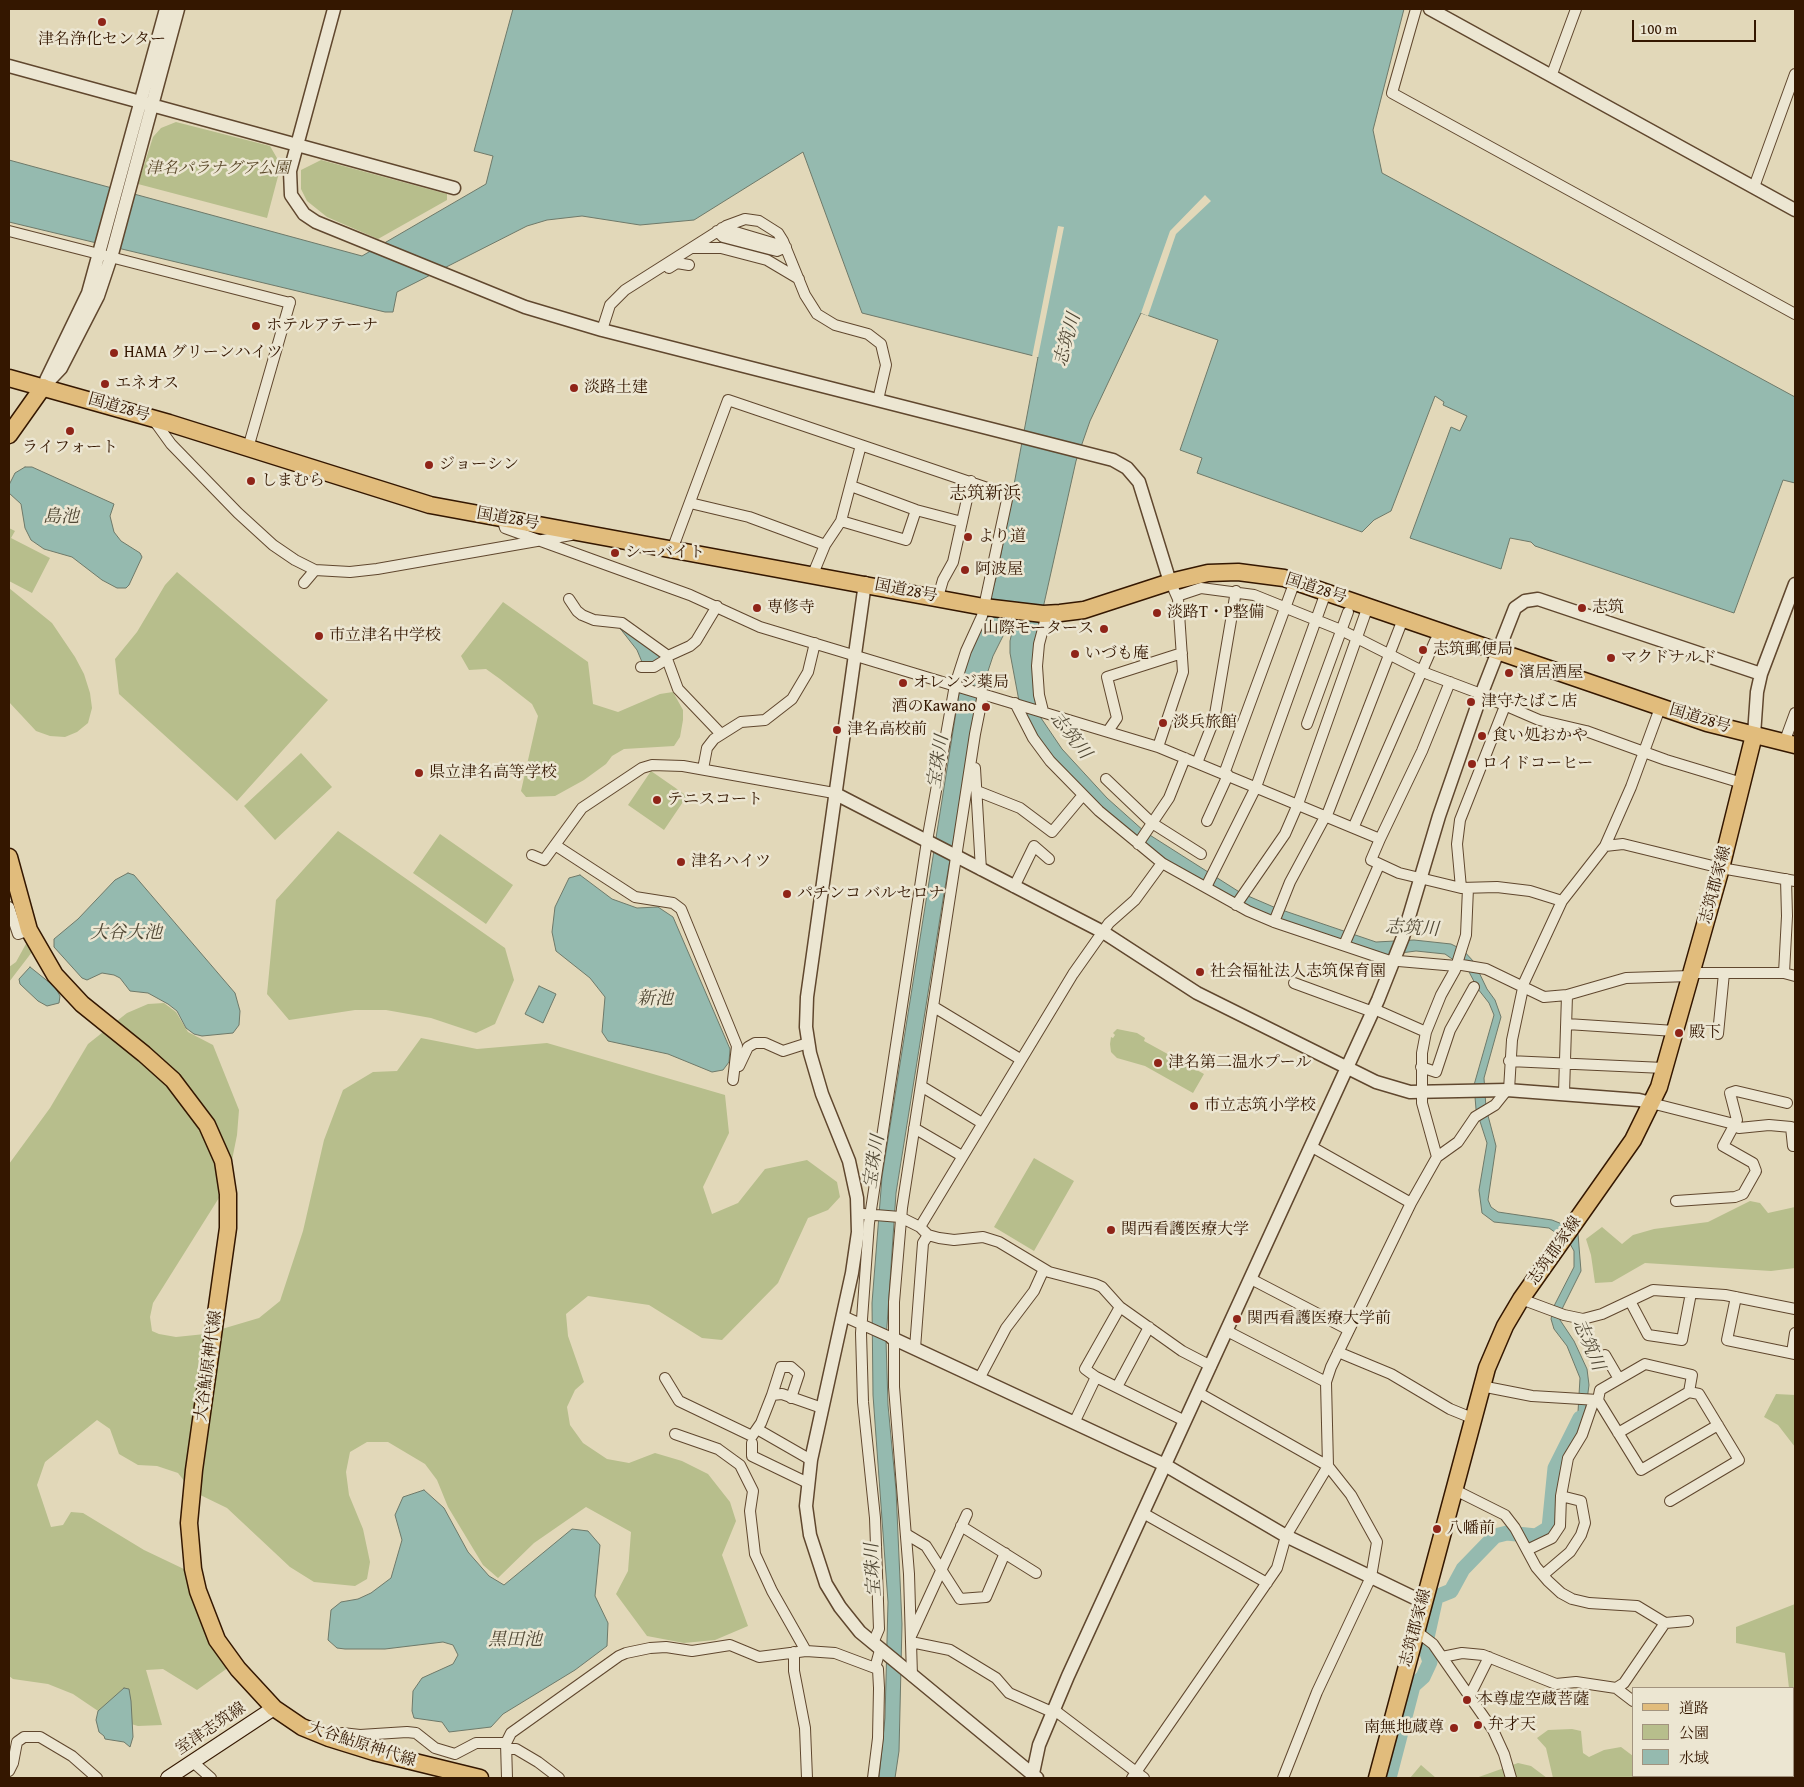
<!DOCTYPE html>
<html>
<head>
<meta charset="utf-8">
<style>
  body { margin:0 }
  #map { position:relative; width:1804px; height:1787px; overflow:hidden; background:#e2d8b9; font-family:"Gentium Book Plus","Noto Serif JP",serif }
  canvas { display:block }
  .frame { position:absolute; inset:0; border:10px solid #341700; pointer-events:none }
  .legend { position:absolute; left:1632px; top:1687px; width:162px; height:90px; box-sizing:border-box; background:#ece6d2; border:1px solid #a2937e; margin:0; padding:6px 9px; list-style:none; font-size:15px; color:#341700 }
  .legend li { display:flex; align-items:center; gap:10px; height:25px }
  .legend b { width:25px; border:1px solid #a2937e }
  .scale { position:absolute; left:1632px; top:20px; width:124px; height:22px; box-sizing:border-box; border:2px solid #341700; border-top:0; padding-left:6px; font-size:15px; line-height:18px; white-space:nowrap; color:#341700; -webkit-text-stroke:4px #ece6d2; paint-order:stroke }
</style>
</head>
<body>
<div id="map">
<canvas width="1804" height="1787"></canvas>
<div class="frame"></div>
<ul class="legend">
<li><b style="height:6px;background:#e1bc7c"></b>道路</li>
<li><b style="height:14px;background:#b7be8c"></b>公園</li>
<li><b style="height:14px;background:#95baaf"></b>水域</li>
</ul>
<div class="scale">100 m</div>
</div>
<script>
const c = document.querySelector('canvas').getContext('2d');
c.lineJoin = 'round';
function paint(path, color) {
  c.fillStyle = color;
  c.fill(path, 'evenodd');
}
function toPath(rows) {
  const path = new Path2D();
  for (const r of rows) {
    path.moveTo(r[0], r[1]);
    for (let i = 2; i < r.length; i += 2) path.lineTo(r[i], r[i + 1]);
  }
  return path;
}
function stroke(path, color, width, dash) {
  c.strokeStyle = color;
  c.lineWidth = width;
  c.lineCap = dash ? 'butt' : 'round';
  c.setLineDash(dash || []);
  c.stroke(path);
}
function label(font, color, halo, rows, align = 'center') {
  c.font = font + ' "Gentium Book Plus","Noto Serif JP",serif';
  c.lineWidth = 5;
  c.setLineDash([]);
  c.textBaseline = 'middle';
  c.strokeStyle = halo;
  c.fillStyle = color;
  for (const [text, x, y, turn = 0] of rows) {
    c.save();
    c.translate(x, y);
    c.rotate((+turn || 0) * Math.PI / 180);
    c.textAlign = isNaN(turn) ? turn : align;
    if (halo) c.strokeText(text, 0, 0);
    c.fillText(text, 0, 0);
    c.restore();
  }
}
paint(toPath([
  [176,122,270,146,281,165,267,218,138,184,153,137,161,128],
  [321,160,447,194,447,200,378,239,327,217,307,201,301,189,301,170],
  [9,528,15,531,11,538,50,558,32,593,9,581],
  [177,572,328,700,237,801,119,694,115,659,137,632,165,585],
  [9,588,52,623,75,657,84,674,90,693,92,708,88,723,77,732,65,737,50,736,36,731,9,702],
  [503,602,588,662,593,704,618,712,660,694,673,692,683,710,683,720,680,737,674,746,624,749,612,756,606,764,584,780,555,796,526,797,521,791,538,716,532,704,500,679,486,669,469,670,461,656],
  [301,753,332,787,275,840,244,806],
  [651,771,687,796,664,830,628,805],
  [338,831,505,948,514,980,495,1024,476,1033,431,1018,386,1010,355,1010,289,1020,267,994,276,900],
  [440,834,513,885,486,924,413,873],
  [27,942,32,952,9,982,9,967,16,962],
  [164,1003,176,1012,188,1032,213,1045,239,1110,237,1135,227,1185,153,1303,150,1317,152,1331,159,1334,176,1337,205,1334,259,1318,280,1301,303,1231,324,1140,343,1090,373,1072,397,1071,421,1038,477,1049,547,1043,725,1095,729,1133,703,1187,712,1214,738,1203,765,1169,807,1160,837,1182,840,1197,828,1210,808,1218,778,1283,722,1340,702,1338,649,1305,588,1296,566,1314,568,1336,584,1382,575,1390,567,1407,570,1425,583,1443,607,1459,629,1463,655,1453,682,1461,708,1474,730,1502,736,1521,722,1555,748,1626,715,1640,684,1643,647,1636,616,1594,628,1571,631,1532,586,1507,534,1543,498,1578,483,1565,448,1507,437,1480,425,1464,388,1442,367,1442,350,1452,346,1472,349,1495,363,1529,370,1562,367,1579,355,1586,314,1582,290,1567,227,1508,192,1491,178,1473,157,1466,138,1465,119,1454,110,1429,97,1420,45,1462,37,1485,51,1527,63,1525,71,1512,83,1513,144,1550,186,1570,229,1667,197,1690,163,1669,146,1670,162,1725,138,1726,107,1717,73,1694,48,1684,13,1679,9,1676,9,1164,50,1108,88,1044,127,1013,148,1004],
  [1117,1029,1137,1033,1145,1038,1144,1041,1204,1074,1193,1093,1145,1066,1117,1058,1111,1052,1110,1044,1111,1037,1113,1038,1115,1035,1113,1033],
  [1034,1158,1074,1181,1034,1251,994,1227],
  [1750,1201,1760,1203,1768,1213,1795,1207,1795,1268,1771,1271,1645,1263,1612,1282,1595,1283,1591,1255,1586,1239,1602,1227,1622,1244,1633,1235,1654,1229,1708,1222],
  [1776,1394,1795,1395,1795,1447,1778,1425,1764,1417],
  [1795,1604,1795,1697,1793,1696,1793,1688,1789,1688,1785,1653,1736,1643,1736,1627],
  [1572,1729,1581,1731,1583,1753,1589,1757,1604,1750,1621,1747,1633,1756,1633,1776,1653,1776,1655,1778,1553,1778,1546,1748,1537,1738,1548,1730],
  [1518,1763,1531,1766,1547,1778,1476,1778],
  [1421,1765,1436,1778,1410,1778]
]), '#b7be8c');
const water = toPath([
  [513,9,1404,9,1373,130,1382,173,1795,397,1795,483,1783,480,1734,613,1535,546,1531,542,1510,538,1501,569,1410,538,1451,427,1460,431,1467,416,1443,405,1444,402,1435,396,1391,511,1374,520,1362,532,1197,473,1202,458,1180,450,1218,340,1141,313,1090,421,1076,461,1039,626,1037,706,1041,718,1062,749,1107,798,1145,832,1241,893,1276,908,1376,942,1414,940,1451,944,1463,950,1474,962,1487,989,1495,1000,1501,1017,1484,1078,1486,1108,1496,1146,1488,1200,1491,1207,1498,1212,1552,1220,1562,1224,1578,1234,1581,1271,1562,1309,1560,1320,1574,1341,1587,1369,1589,1385,1585,1415,1574,1438,1569,1430,1578,1412,1580,1378,1567,1346,1554,1329,1551,1319,1554,1306,1574,1267,1574,1251,1569,1242,1549,1228,1494,1222,1482,1213,1479,1190,1487,1143,1476,1109,1474,1085,1494,1015,1489,1003,1478,989,1468,970,1445,954,1416,951,1385,955,1273,919,1162,860,1126,831,1046,753,1019,701,1010,653,1010,641,1014,623,1010,622,993,656,979,698,944,893,896,1193,886,1340,888,1405,896,1490,902,1624,899,1751,895,1778,879,1778,885,1718,888,1602,873,1395,872,1303,882,1177,961,681,967,655,984,618,997,575,1038,357,862,313,803,152,694,220,640,225,582,216,547,220,527,226,397,292,393,312,385,312,9,222,9,160,362,256,486,184,493,156,474,151,513,9],
  [25,467,32,467,114,504,110,516,114,532,121,541,140,553,142,557,129,585,126,588,117,588,102,580,72,557,44,549,31,540,25,528,21,504,9,493,9,485,15,473,25,467],
  [619,627,657,650,662,658,658,663,642,662,637,650,619,627],
  [128,873,134,875,235,993,240,1011,239,1025,233,1033,202,1036,194,1034,186,1028,177,1011,168,1004,148,993,130,991,120,978,114,975,102,973,87,980,82,978,54,947,54,939,78,919,115,880,128,873],
  [580,875,612,899,637,908,658,907,673,917,730,1049,729,1062,723,1070,712,1072,668,1054,608,1041,602,1032,605,997,590,978,556,951,552,932,555,907,569,878,580,875],
  [30,967,55,987,60,996,59,1003,47,1006,38,1001,20,984,19,979,30,967],
  [539,986,556,994,543,1023,525,1014,539,986],
  [424,1490,444,1508,468,1552,489,1576,504,1585,572,1529,588,1531,600,1545,595,1596,608,1623,607,1646,575,1670,503,1714,491,1727,449,1732,442,1722,414,1718,412,1711,413,1691,422,1678,453,1664,458,1655,453,1645,443,1642,385,1649,345,1649,337,1648,328,1640,331,1610,341,1602,358,1599,371,1593,391,1578,402,1540,395,1515,403,1497,424,1490],
  [124,1688,129,1689,131,1701,133,1737,130,1747,124,1742,105,1739,104,1736,99,1732,96,1720,98,1711,124,1688],
  [1718,1776,1783,1776,1785,1778,1718,1778,1718,1776]
]);
paint(water, '#95baaf');
stroke(water, '#6e7969', 1);
paint(toPath([
  [1205,195,1211,201,1176,234,1148,316,1141,313,1170,231],
  [1058,226,1064,227,1038,357,1032,357]
]), '#e2d8b9');
stroke(toPath([
  [1389,1778,1413,1686,1423,1677,1430,1662,1425,1647,1436,1597,1451,1591,1463,1569,1495,1536,1507,1533,1536,1536,1549,1528,1555,1468,1580,1418]
]), '#95baaf', 15);
const minor = toPath([
  [1416,9,1392,93,1795,314],
  [1552,74,1576,9],
  [1754,187,1795,74],
  [722,228,786,247],
  [9,231,290,303],
  [717,231,723,237,777,251,786,247],
  [692,248,721,248,767,260,799,279],
  [669,268,677,263,689,265],
  [602,330,610,305,625,290,726,226,745,219,759,221,778,233,783,241,805,295,817,314,835,325,868,334,881,344,886,365,878,400],
  [153,419,171,444,238,513,273,545,295,560,315,570,350,572,377,569,571,535],
  [248,448,290,302],
  [851,486,916,510,962,522],
  [690,503,749,517,825,545],
  [502,518,505,528,690,595,760,627,1158,747,1380,839,1371,860,1399,873,1461,888,1497,887,1530,891,1562,901],
  [841,521,906,540,916,510],
  [672,550,728,400,1008,495,982,616,966,651,955,685,927,841,869,1223,861,1333,863,1402,875,1518,879,1629,873,1643],
  [813,574,825,545,841,521,861,445],
  [304,583,315,570],
  [1177,596,1201,588,1254,595,1341,630,1428,674,1481,694],
  [938,597,943,580,953,562,971,481],
  [569,599,577,611,582,615,594,620,622,623,668,656,690,646,696,641,717,606],
  [668,656,667,659,678,689,721,734],
  [641,667,654,667,667,659],
  [1481,695,1539,720,1586,731,1666,760,1742,783],
  [1015,703,1033,738,1050,761,1099,811,1162,863,1248,911,1274,922,1387,960,1456,966],
  [1043,711,1039,695,1037,666,1039,644,1047,614],
  [1307,724,1348,612],
  [1108,731,1117,718,1107,677,1182,653],
  [1784,743,1795,713],
  [1158,747,1183,672,1178,599,1174,590],
  [1197,763,1214,720,1236,591],
  [975,768,981,870],
  [703,769,707,748,714,739,741,722,765,720,792,699,808,672,815,643],
  [1224,774,1295,581],
  [1106,779,1152,823,1201,854],
  [977,791,1020,808,1052,832,1083,795],
  [1327,815,1403,619],
  [1207,821,1228,775],
  [1354,826,1435,641],
  [1380,839,1422,751,1450,682],
  [1138,844,1169,798,1185,758],
  [555,845,635,897,673,903,681,909,737,1046,733,1080],
  [1605,846,1623,844,1721,868,1795,881],
  [532,855,544,860,582,808,642,768,652,765,683,766,834,793],
  [1014,887,1034,846,1049,859],
  [1206,887,1256,787,1326,592],
  [1461,888,1457,844,1460,820,1505,706],
  [1236,905,1285,834,1298,804,1368,606],
  [9,907,18,934,29,930],
  [1274,922,1290,882,1326,815],
  [1344,945,1379,865],
  [1456,964,1486,969,1544,997,1567,995,1626,978,1691,976],
  [1692,973,1784,973,1795,976],
  [1784,973,1787,916,1786,879],
  [1294,983,1373,1012],
  [1522,987,1562,901,1605,846,1631,787,1660,708],
  [934,1007,1020,1059],
  [1374,1009,1426,1032],
  [1567,1024,1675,1031],
  [1718,1034,1724,973],
  [1509,1061,1664,1068],
  [739,1066,748,1047,755,1043,765,1043,783,1051,808,1043],
  [1421,1067,1436,1072,1450,1030,1474,987],
  [921,1086,982,1123],
  [1509,1090,1512,1040,1523,988],
  [1564,1093,1567,995],
  [1651,1103,1734,1124,1739,1128,1769,1125,1791,1127,1793,1146],
  [914,1128,962,1156],
  [1312,1147,1411,1203],
  [1437,1157,1422,1103,1422,1053,1426,1032,1441,995,1455,970,1466,935,1468,888],
  [1676,1201,1735,1197,1743,1194,1756,1171,1753,1163,1723,1146,1737,1120,1730,1093,1736,1091,1787,1103],
  [863,1214,900,1217,920,1227,928,1235,939,1238,954,1240,983,1237,999,1242,1049,1272,1095,1284,1102,1287,1120,1307,1182,1351,1211,1366],
  [920,1227,1073,974,1109,923,1135,900,1162,863],
  [1251,1279,1349,1330],
  [1736,1297,1727,1340,1795,1354],
  [1521,1299,1564,1315,1583,1319,1602,1314,1653,1290,1725,1295,1795,1309],
  [1630,1301,1648,1335,1682,1340,1691,1293],
  [843,1316,892,1338],
  [1227,1331,1326,1382],
  [915,1348,923,1243,928,1235],
  [1338,1352,1391,1374,1450,1409,1472,1418],
  [1792,1353,1795,1333],
  [1605,1355,1619,1379],
  [1096,1377,1085,1369,1120,1307],
  [665,1378,679,1401,752,1436,761,1423,772,1395,782,1394,822,1408],
  [979,1379,1006,1328,1034,1291,1044,1269],
  [1481,1386,1532,1396,1598,1400],
  [1117,1387,1149,1327],
  [1689,1392,1692,1375,1645,1364,1600,1390,1598,1400,1641,1470,1718,1425],
  [1199,1393,1328,1466,1351,1495,1377,1542,1371,1577,1317,1692,1283,1778],
  [772,1395,781,1367,791,1367,799,1374,791,1398],
  [1074,1423,1096,1377,1185,1421],
  [757,1429,811,1460],
  [1618,1433,1689,1392,1699,1394,1739,1460,1670,1501],
  [675,1434,718,1449,740,1465,753,1491,750,1511,755,1554,772,1591,806,1651],
  [752,1443,752,1456,808,1483],
  [1453,1489,1505,1515,1515,1528,1536,1567,1548,1581,1561,1593,1572,1599,1589,1603,1637,1606,1665,1623,1688,1621],
  [1143,1513,1267,1583],
  [961,1526,1036,1573],
  [906,1534,926,1546,960,1599,986,1597,1005,1553],
  [1527,1550,1552,1538,1560,1526,1561,1496,1568,1458,1582,1435,1594,1400],
  [1543,1575,1570,1552,1581,1535,1585,1523,1581,1501,1561,1496],
  [1416,1631,1433,1644,1442,1657],
  [912,1634,967,1514],
  [911,1642,950,1650,996,1678,1009,1693,1052,1712],
  [794,1652,794,1671,805,1728,807,1778],
  [912,1676,909,1574,894,1387,894,1302,902,1208,975,734,983,694],
  [1616,1688,1633,1701],
  [1470,1695,1489,1657],
  [1053,1709,1144,1778],
  [330,1738,342,1733,360,1735,407,1732,416,1733,435,1748,455,1754,476,1743,506,1743],
  [507,1749,516,1749,538,1762,559,1778],
  [194,1763,211,1778],
  [9,1771,13,1763,17,1742,24,1737,40,1737,72,1756,97,1778],
  [1789,1776,1791,1778],
  [507,1778,506,1743,511,1733,619,1656,626,1653,650,1648,666,1647,692,1651,730,1645,759,1657,806,1651,835,1653,875,1668,880,1650],
  [873,1778,878,1738,879,1688,878,1669,875,1668],
  [1132,1778,1277,1568,1286,1536,1328,1466,1326,1382,1331,1367,1411,1203,1437,1157,1458,1142,1475,1117,1495,1105,1507,1090],
  [1511,1778,1504,1754,1493,1730,1442,1657,1462,1653,1483,1655,1556,1684,1576,1682,1616,1688,1624,1683,1665,1623]
]);
const tertiary = toPath([
  [334,9,290,171,291,195,304,214,316,222,525,307,602,330,1113,460,1127,468,1139,482,1170,582],
  [1430,9,1795,210],
  [9,66,454,188],
  [46,380,88,293,166,9],
  [43,387,61,368,98,296,112,254,178,9],
  [865,583,807,997,806,1027,810,1053,822,1094,849,1161,857,1198,858,1232,852,1273,811,1460,806,1506,810,1535,826,1584,840,1607,860,1632,1037,1778],
  [1754,735,1757,692,1761,674,1795,584],
  [834,793,1103,932,1197,993,1376,1082,1410,1092,1507,1090,1639,1100,1651,1103],
  [892,1338,1165,1465,1286,1536,1423,1602],
  [1032,1778,1039,1745,1068,1676,1378,1000,1403,937,1439,816,1481,695,1515,608,1525,601,1538,599,1761,674]
]);
const secondary = toPath([
  [168,1778,274,1708]
]);
const primary = toPath([
  [9,435,43,387],
  [9,857,29,930,55,975,82,1004,144,1054,173,1080,207,1125,223,1161,228,1194,228,1228,194,1470,189,1523,193,1569,198,1591,217,1640,238,1669,274,1708,302,1727,329,1738,374,1752,480,1778],
  [1377,1778,1487,1368,1505,1326,1521,1299,1633,1140,1659,1087,1721,868,1754,735]
]);
const trunk = toPath([
  [9,378,169,423,430,505,984,607,1043,614,1060,613,1084,610,1170,582,1208,573,1238,572,1284,578,1707,723,1795,745]
]);
stroke(minor, '#60472e', 12);
stroke(tertiary, '#60472e', 15);
stroke(secondary, '#341700', 16);
stroke(primary, '#341700', 19);
stroke(trunk, '#341700', 19);
stroke(minor, '#ece6d2', 10);
stroke(tertiary, '#ece6d2', 12);
stroke(secondary, '#ece6d2', 14);
stroke(primary, '#e1bc7c', 16);
stroke(trunk, '#e1bc7c', 16);
for (const [x, y, r, color] of [
  [102,22,5,"#8f2418"],
  [256,326,5,"#8f2418"],
  [114,353,5,"#8f2418"],
  [105,384,5,"#8f2418"],
  [574,388,5,"#8f2418"],
  [70,431,5,"#8f2418"],
  [429,465,5,"#8f2418"],
  [251,481,5,"#8f2418"],
  [968,537,5,"#8f2418"],
  [615,553,5,"#8f2418"],
  [965,570,5,"#8f2418"],
  [757,608,5,"#8f2418"],
  [1582,608,5,"#8f2418"],
  [1157,613,5,"#8f2418"],
  [1104,629,5,"#8f2418"],
  [319,636,5,"#8f2418"],
  [1423,650,5,"#8f2418"],
  [1075,654,5,"#8f2418"],
  [1611,658,5,"#8f2418"],
  [1509,673,5,"#8f2418"],
  [903,683,5,"#8f2418"],
  [1471,702,5,"#8f2418"],
  [986,707,5,"#8f2418"],
  [1163,723,5,"#8f2418"],
  [837,730,5,"#8f2418"],
  [1482,736,5,"#8f2418"],
  [1472,764,5,"#8f2418"],
  [419,773,5,"#8f2418"],
  [657,800,5,"#8f2418"],
  [681,862,5,"#8f2418"],
  [787,894,5,"#8f2418"],
  [1200,972,5,"#8f2418"],
  [1679,1033,5,"#8f2418"],
  [1158,1063,5,"#8f2418"],
  [1194,1106,5,"#8f2418"],
  [1111,1230,5,"#8f2418"],
  [1237,1319,5,"#8f2418"],
  [1437,1529,5,"#8f2418"],
  [1467,1700,5,"#8f2418"],
  [1478,1725,5,"#8f2418"],
  [1454,1728,5,"#8f2418"]
]) {
  const dot = new Path2D();
  dot.arc(x, y, r, 0, 2 * Math.PI);
  c.fillStyle = color;
  c.fill(dot);
  stroke(dot, '#ece6d2', 2);
}
label('16px', '#341700', '#ece6d2', [
  ["津名浄化センター",102,40,"center"],
  ["ホテルアテーナ",266,326],
  ["HAMA グリーンハイツ",124,353],
  ["エネオス",115,384],
  ["淡路土建",584,388],
  ["ライフォート",70,448,"center"],
  ["ジョーシン",439,465],
  ["しまむら",261,481],
  ["より道",978,537],
  ["シーバイト",625,553],
  ["阿波屋",975,570],
  ["専修寺",767,608],
  ["志筑",1592,608],
  ["淡路T・P整備",1167,613],
  ["山際モータース",1094,629,"right"],
  ["市立津名中学校",329,636],
  ["志筑郵便局",1433,650],
  ["いづも庵",1085,654],
  ["マクドナルド",1621,658],
  ["濱居酒屋",1519,673],
  ["オレンジ薬局",913,683],
  ["津守たばこ店",1481,702],
  ["酒のKawano",976,707,"right"],
  ["淡兵旅館",1173,723],
  ["津名高校前",847,730],
  ["食い処おかや",1492,736],
  ["ロイドコーヒー",1482,764],
  ["県立津名高等学校",429,773],
  ["テニスコート",667,800],
  ["津名ハイツ",691,862],
  ["パチンコ バルセロナ",797,894],
  ["社会福祉法人志筑保育園",1210,972],
  ["殿下",1689,1033],
  ["津名第二温水プール",1168,1063],
  ["市立志筑小学校",1204,1106],
  ["関西看護医療大学",1121,1230],
  ["関西看護医療大学前",1247,1319],
  ["八幡前",1447,1529],
  ["本尊虚空蔵菩薩",1477,1700],
  ["弁才天",1488,1725],
  ["南無地蔵尊",1444,1728,"right"]
], 'left');
label('italic 16px', '#5b492a', '#ece6d2', [
  ["津名パラナグア公園",218,169]
]);
label('16px', '#341700', '#ece6d2', [
  ["国道28号",119,408,16],
  ["国道28号",508,519,10],
  ["国道28号",1316,589,18],
  ["国道28号",906,591,11],
  ["国道28号",1700,719,17],
  ["志筑郡家線",1716,885,-75],
  ["志筑郡家線",1555,1251,-55],
  ["大谷鮎原神代線",209,1366,-82],
  ["志筑郡家線",1416,1628,-75],
  ["室津志筑線",211,1729,-34],
  ["大谷鮎原神代線",362,1745,18]
]);
label('italic 18px', '#514835', '#ece6d2', [
  ["志筑川",1068,340,-74],
  ["島池",61,517],
  ["志筑川",1070,736,52],
  ["宝珠川",939,762,-81],
  ["志筑川",1412,929,3],
  ["大谷大池",126,933],
  ["新池",655,999],
  ["宝珠川",875,1162,-81],
  ["志筑川",1588,1345,67],
  ["宝珠川",874,1570,-93],
  ["黒田池",515,1640]
]);
label('18px', '#341700', '#ece6d2', [
  ["志筑新浜",985,494]
]);
</script>
</body>
</html>
